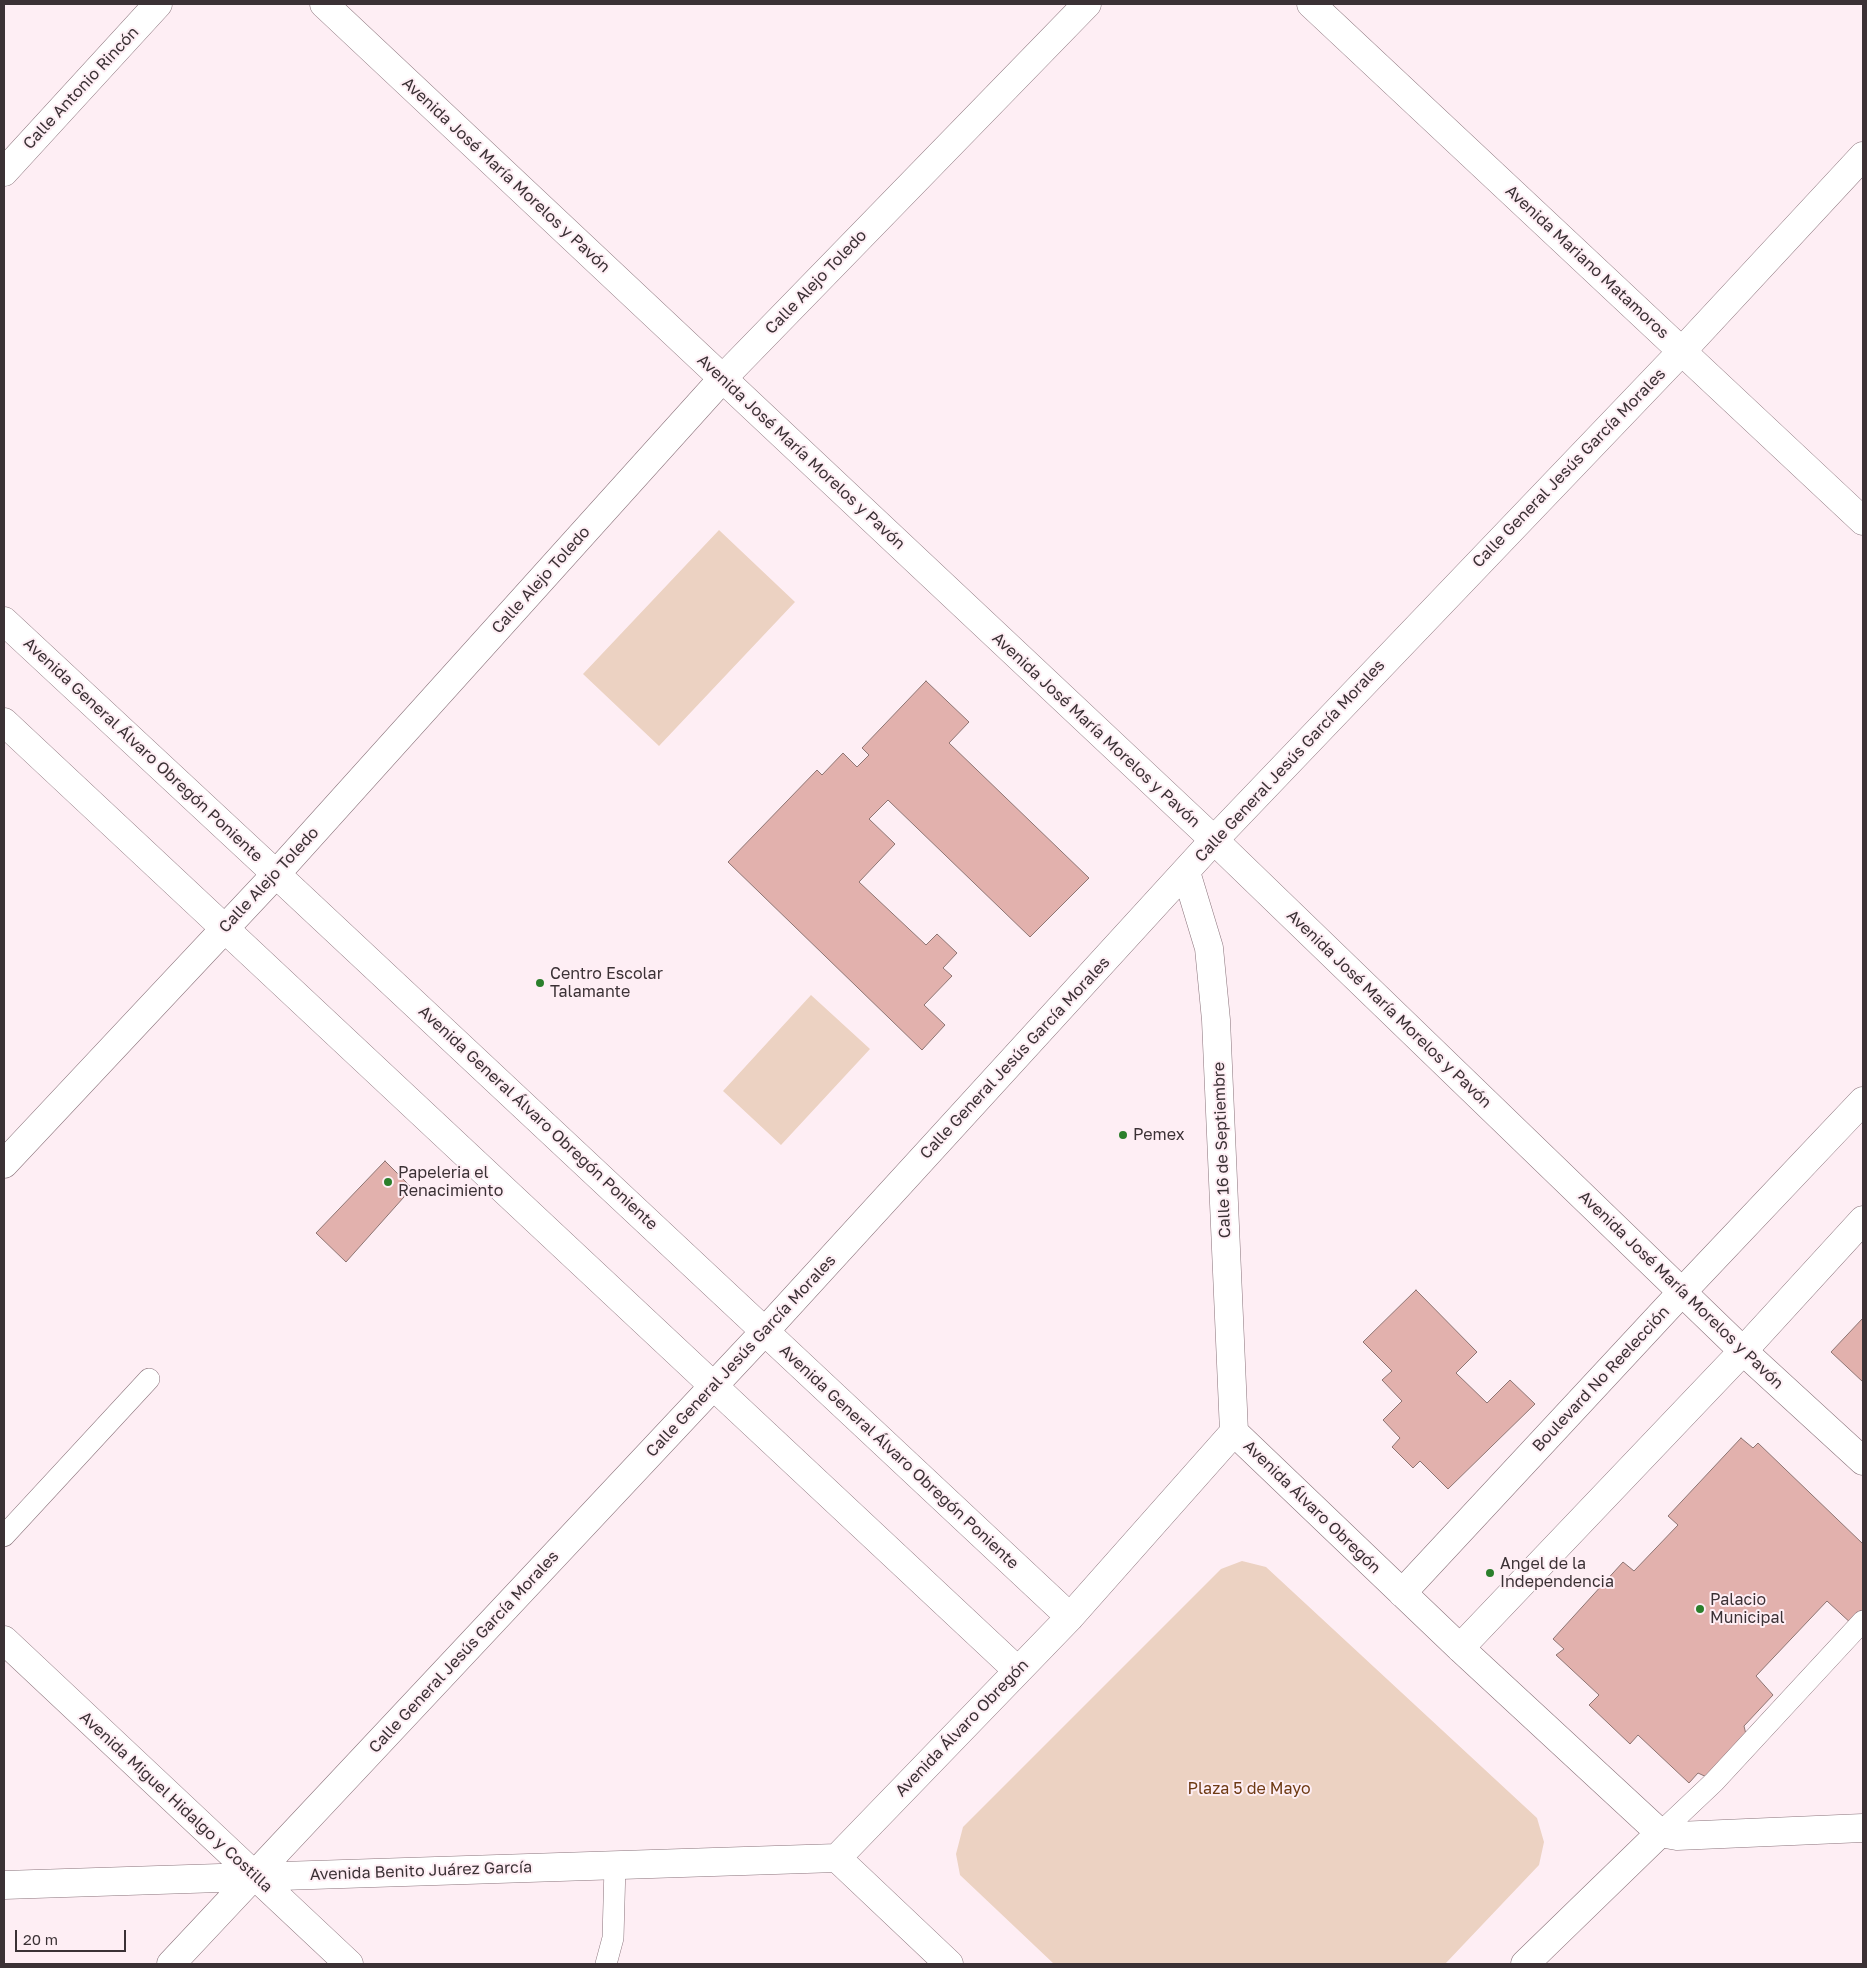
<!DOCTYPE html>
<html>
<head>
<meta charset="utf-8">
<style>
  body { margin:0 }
  #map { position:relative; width:1867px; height:1968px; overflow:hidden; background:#feeef4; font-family:"Golos Text",sans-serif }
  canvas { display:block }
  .frame { position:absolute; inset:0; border:5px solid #3b3135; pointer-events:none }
  .scale { position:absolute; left:15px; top:1930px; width:111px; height:22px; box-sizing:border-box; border:2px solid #3b3135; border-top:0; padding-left:6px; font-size:15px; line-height:18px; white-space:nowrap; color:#3b3135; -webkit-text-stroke:4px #feeef4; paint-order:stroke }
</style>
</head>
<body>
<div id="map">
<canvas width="1867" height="1968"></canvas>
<div class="frame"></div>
<div class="scale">20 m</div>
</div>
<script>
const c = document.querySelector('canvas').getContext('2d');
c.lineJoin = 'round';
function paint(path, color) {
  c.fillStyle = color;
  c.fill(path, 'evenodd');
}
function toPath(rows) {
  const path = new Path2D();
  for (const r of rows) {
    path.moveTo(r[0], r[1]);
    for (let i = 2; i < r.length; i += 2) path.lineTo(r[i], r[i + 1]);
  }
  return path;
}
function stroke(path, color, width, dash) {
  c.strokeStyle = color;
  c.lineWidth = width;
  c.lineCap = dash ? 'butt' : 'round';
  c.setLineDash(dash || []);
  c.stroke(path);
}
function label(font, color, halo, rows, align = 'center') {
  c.font = font + ' "Golos Text",sans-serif';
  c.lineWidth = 4;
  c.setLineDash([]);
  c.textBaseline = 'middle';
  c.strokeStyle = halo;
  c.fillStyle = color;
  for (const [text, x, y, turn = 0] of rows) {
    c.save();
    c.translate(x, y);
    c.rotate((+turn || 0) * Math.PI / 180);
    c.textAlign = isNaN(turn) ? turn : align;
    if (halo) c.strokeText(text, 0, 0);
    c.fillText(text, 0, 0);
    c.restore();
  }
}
paint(toPath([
  [719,530,795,602,659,746,583,674],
  [811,995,870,1049,781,1145,723,1091],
  [1242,1561,1266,1567,1537,1818,1544,1842,1539,1865,1445,1964,1054,1964,960,1875,956,1854,963,1827,1221,1569]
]), '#ecd2c2');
const building = toPath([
  [926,681,969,722,949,743,1089,878,1030,937,888,800,869,819,895,844,859,882,926,945,937,934,957,953,943,968,952,976,924,1005,945,1025,922,1050,728,862,817,770,822,775,843,753,857,767,869,755,862,748,926,681],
  [385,1161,412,1188,346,1262,316,1233,385,1161],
  [1416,1290,1477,1352,1456,1373,1487,1403,1510,1380,1535,1404,1448,1489,1420,1461,1413,1468,1392,1447,1400,1438,1383,1420,1402,1401,1382,1380,1392,1371,1363,1342,1416,1290],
  [1863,1318,1863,1382,1831,1352,1863,1318],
  [1741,1438,1753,1448,1758,1443,1863,1544,1863,1617,1854,1626,1827,1601,1756,1676,1773,1695,1744,1726,1748,1743,1713,1780,1698,1773,1689,1783,1638,1735,1630,1744,1589,1705,1599,1695,1556,1655,1564,1649,1553,1639,1623,1562,1634,1571,1678,1525,1668,1516,1741,1438]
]);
paint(building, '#e2b1ad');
stroke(building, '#8d7472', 1);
const lane = toPath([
  [4,1536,149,1379],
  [1660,1833,1714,1782,1863,1621],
  [606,1964,613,1938,615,1866]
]);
const street = toPath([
  [1311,4,1863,521],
  [4,172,158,4],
  [4,621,276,874,1070,1617],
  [4,722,1017,1670],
  [1186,872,1209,948,1216,1020,1234,1432],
  [4,1164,276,874,723,378,1087,4],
  [1234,1432,1460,1648,1660,1833],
  [1402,1593,1682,1292,1863,1101],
  [4,1640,349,1964],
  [1460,1648,1743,1351,1863,1220],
  [1660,1833,1677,1836,1863,1828],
  [837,1858,1070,1617,1234,1432],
  [837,1858,949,1964],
  [4,1885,837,1858],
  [171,1964,765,1331,1214,840,1682,351,1863,156],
  [1525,1964,1660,1833]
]);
const secondary = toPath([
  [324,4,1214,840,1743,1351,1863,1461]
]);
stroke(lane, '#8b747c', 22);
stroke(street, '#8b747c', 29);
stroke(secondary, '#8b747c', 29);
stroke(lane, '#fff', 21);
stroke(street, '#fff', 28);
stroke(secondary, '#fff', 28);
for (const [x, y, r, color] of [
  [540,983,5,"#2b7f2b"],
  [1123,1135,5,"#2b7f2b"],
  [388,1182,5,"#2b7f2b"],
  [1490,1573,5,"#2b7f2b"],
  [1700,1609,5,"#2b7f2b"]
]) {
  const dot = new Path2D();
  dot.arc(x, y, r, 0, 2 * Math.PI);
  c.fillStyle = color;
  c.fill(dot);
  stroke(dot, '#feeef4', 2);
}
label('16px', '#3b3135', '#feeef4', [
  ["Calle Antonio Rincón",81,88,-47],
  ["Avenida José María Morelos y Pavón",506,175,43],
  ["Avenida Mariano Matamoros",1587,262,43],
  ["Calle Alejo Toledo",816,282,-46],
  ["Avenida José María Morelos y Pavón",801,452,43],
  ["Calle General Jesús García Morales",1569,468,-46],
  ["Calle Alejo Toledo",541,580,-48],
  ["Avenida José María Morelos y Pavón",1096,730,43],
  ["Avenida General Álvaro Obregón Poniente",143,750,43],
  ["Calle General Jesús García Morales",1290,761,-47],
  ["Calle Alejo Toledo",269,880,-47],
  ["Avenida José María Morelos y Pavón",1389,1009,44],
  ["Calle General Jesús García Morales",1015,1058,-47],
  ["Avenida General Álvaro Obregón Poniente",538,1118,43],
  ["Calle 16 de Septiembre",1222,1150,-92],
  ["Avenida José María Morelos y Pavón",1681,1290,44],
  ["Calle General Jesús García Morales",741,1356,-47],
  ["Boulevard No Reelección",1601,1379,-47],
  ["Avenida General Álvaro Obregón Poniente",899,1457,43],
  ["Avenida Álvaro Obregón",1312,1507,44],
  ["Calle General Jesús García Morales",464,1652,-47],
  ["Avenida Álvaro Obregón",962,1728,-46],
  ["Avenida Miguel Hidalgo y Costilla",176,1802,43],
  ["Avenida Benito Juárez García",421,1871,-2]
]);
label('16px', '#3b3135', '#feeef4', [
  ["Centro Escolar",550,974],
  ["Talamante",550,992],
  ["Pemex",1133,1135],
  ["Papeleria el",398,1173],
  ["Renacimiento",398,1191],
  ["Angel de la",1500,1564],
  ["Independencia",1500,1582],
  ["Palacio",1710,1600],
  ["Municipal",1710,1618]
], 'left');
label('16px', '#6d3a13', '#feeef4', [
  ["Plaza 5 de Mayo",1249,1789]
]);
</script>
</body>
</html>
